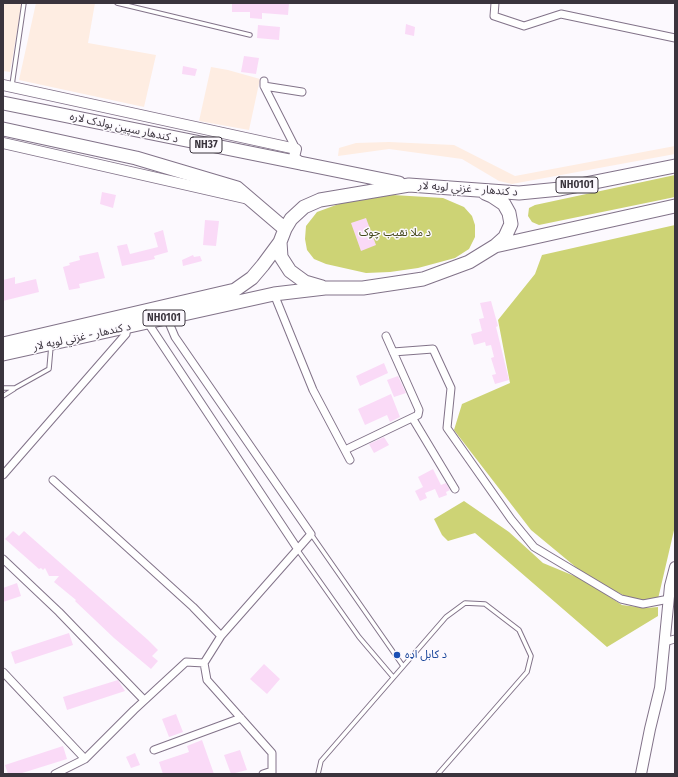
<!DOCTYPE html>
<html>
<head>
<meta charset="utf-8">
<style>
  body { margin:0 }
  #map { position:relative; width:678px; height:777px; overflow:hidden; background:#fcf9fe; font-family:"Fira Sans",sans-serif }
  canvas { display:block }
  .frame { position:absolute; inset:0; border:4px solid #3a343d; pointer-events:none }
</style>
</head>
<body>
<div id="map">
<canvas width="678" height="777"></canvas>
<div class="frame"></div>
</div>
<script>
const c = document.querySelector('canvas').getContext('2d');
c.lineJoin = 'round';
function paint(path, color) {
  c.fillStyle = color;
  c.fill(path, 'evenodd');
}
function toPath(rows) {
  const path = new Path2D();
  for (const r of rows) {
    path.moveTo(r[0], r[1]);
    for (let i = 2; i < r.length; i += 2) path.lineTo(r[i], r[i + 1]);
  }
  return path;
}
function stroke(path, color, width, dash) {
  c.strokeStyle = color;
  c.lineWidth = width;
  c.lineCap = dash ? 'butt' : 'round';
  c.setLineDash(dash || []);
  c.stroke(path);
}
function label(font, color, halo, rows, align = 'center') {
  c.font = font + ' "Fira Sans","Noto Sans Arabic",sans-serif';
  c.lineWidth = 3;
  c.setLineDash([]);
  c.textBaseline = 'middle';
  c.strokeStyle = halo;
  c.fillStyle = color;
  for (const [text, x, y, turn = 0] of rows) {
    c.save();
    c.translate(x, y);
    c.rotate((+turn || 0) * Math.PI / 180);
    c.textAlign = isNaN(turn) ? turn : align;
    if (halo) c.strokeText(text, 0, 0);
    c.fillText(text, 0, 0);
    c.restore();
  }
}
paint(toPath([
  [3,3,22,3,10,72,3,71],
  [36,3,95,3,88,43,156,55,144,107,19,80],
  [211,67,228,70,260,79,249,130,199,121],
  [389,142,454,145,515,176,675,146,675,154,512,184,499,181,462,159,389,149,338,156,339,148,356,143]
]), '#feede2');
paint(toPath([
  [675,175,675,197,539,225,532,222,528,216,529,208,535,205],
  [393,195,443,198,464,207,472,216,475,225,475,237,469,249,455,258,418,268,390,272,366,273,326,264,314,259,307,250,305,239,306,226,317,212,347,201],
  [675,225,675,526,658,599,637,602,589,578,531,530,454,430,462,404,510,383,498,320,535,274,542,255],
  [464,501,509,532,543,563,584,580,622,605,646,608,658,607,658,616,607,647,475,533,448,541,442,535,434,519]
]), '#cdd375');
paint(toPath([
  [232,3,289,3,288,15,262,13,262,19,250,18,250,12,232,12],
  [406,24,415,27,414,36,405,34],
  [258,25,280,27,279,40,257,38],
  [244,56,259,58,256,74,241,72],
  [183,66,197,69,195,76,182,74],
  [102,192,116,195,113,208,100,204],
  [366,218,376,245,361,251,351,223],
  [205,220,219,221,216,246,203,245],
  [163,230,168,252,154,256,155,259,122,266,117,246,127,244,130,254,158,247,154,233],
  [98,252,105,278,79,284,80,288,69,290,63,267,70,265,69,263,80,260,79,256],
  [193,255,194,257,200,256,202,261,183,266,182,260],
  [15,277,15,284,36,279,39,292,3,301,3,280],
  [491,301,498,326,496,327,500,343,509,380,495,384,492,375,496,374,491,358,494,357,491,345,486,346,485,342,474,345,471,334,482,331,479,319,484,318,480,303],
  [384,363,388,373,360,386,356,376],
  [398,376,406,393,394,397,387,380],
  [391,394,400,417,390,422,387,415,365,425,358,409],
  [384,437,389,445,374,453,369,444],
  [433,469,441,485,446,483,450,490,446,492,447,495,439,498,435,489,425,493,427,498,420,501,415,491,423,487,418,477],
  [13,531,19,536,24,531,148,640,158,650,152,656,158,661,151,669,114,638,75,601,76,600,54,582,59,576,49,576,45,568,43,570,41,568,39,569,5,539],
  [17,583,21,596,3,602,3,588],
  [69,633,73,645,15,664,11,652],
  [264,664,280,679,267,694,250,679],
  [118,680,125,691,67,710,63,697],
  [176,714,183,732,169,737,162,719],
  [202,740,214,774,163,774,159,762,189,752,187,746],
  [63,746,67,759,19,774,8,774,5,765],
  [240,750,247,770,231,774,224,755],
  [135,753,140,765,131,768,126,757]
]), '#fadaf7');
const lane = toPath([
  [117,3,250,35],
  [12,85,24,3],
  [3,388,15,388,49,369,51,346],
  [3,396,14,389],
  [311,534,403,666],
  [297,549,359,637,393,677],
  [318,774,321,761,446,617,465,603,485,604,519,630,531,656,527,672,438,774]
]);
const street = toPath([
  [495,3,494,16,524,26,561,14,675,38],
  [264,81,264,86,296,149],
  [264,86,302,92],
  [274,294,313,390,350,460],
  [167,318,175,337,311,534,221,636,204,663,207,680,272,753,272,774],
  [146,320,297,548],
  [393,352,433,349,451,388,447,428,511,519,534,547,621,599,643,604,669,599],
  [413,419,455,489],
  [345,450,418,415,419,410,386,336],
  [3,475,126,334,127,327],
  [53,480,193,607,221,636],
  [3,559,59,612,144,700],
  [664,642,675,639],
  [3,672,85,759],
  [154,750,241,718],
  [55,774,85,759,134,710,186,662,204,663],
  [263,774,272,771]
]);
const secondary = toPath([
  [3,85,296,149,294,157,303,165],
  [3,143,249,199],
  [641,774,650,729,660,688,670,586,675,567]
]);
const highway = toPath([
  [3,103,399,183],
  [3,129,136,158,237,188,285,229],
  [485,193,492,196,504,204,509,213,511,224,505,237,495,246],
  [280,242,281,257,290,271,305,282,322,287],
  [3,344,235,290,252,278,263,265,280,242,285,229,291,219,304,207,320,200,409,185,519,193,560,189,675,166],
  [3,354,274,294,325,288,363,288,423,279,469,262,495,246,675,206]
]);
stroke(lane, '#827389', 5.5);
stroke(street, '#827389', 9);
stroke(secondary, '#827389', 12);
stroke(highway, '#827389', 15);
stroke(lane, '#fff', 3.5);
stroke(street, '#fff', 7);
stroke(secondary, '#fff', 10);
stroke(highway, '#fff', 13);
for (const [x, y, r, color] of [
  [397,655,4,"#1a4fb4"]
]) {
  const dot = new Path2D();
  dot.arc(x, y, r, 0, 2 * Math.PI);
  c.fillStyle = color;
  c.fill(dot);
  stroke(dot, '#fcf9fe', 1.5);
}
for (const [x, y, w] of [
  [206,145,32],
  [577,185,42],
  [164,318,42]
]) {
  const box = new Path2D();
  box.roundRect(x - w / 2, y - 8, w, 16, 3);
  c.fillStyle = '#fcf9fe';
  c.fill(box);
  stroke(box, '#3a343d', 1);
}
label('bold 10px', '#3a343d', null, [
  ["NH37",206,145],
  ["NH0101",577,185],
  ["NH0101",164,318]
]);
label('11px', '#3a343d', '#fcf9fe', [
  ["د کندهار سپین بولدک لاره",124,128,12],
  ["د کندهار - غزني لويه لار",468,189,4],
  ["د کندهار - غزني لويه لار",82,337,-12]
]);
label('11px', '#44471b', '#fcf9fe', [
  ["د ملا نقيب چوک",395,233]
]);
label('11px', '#164399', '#fcf9fe', [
  ["د کابل اډه",405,655]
], 'left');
</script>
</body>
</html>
